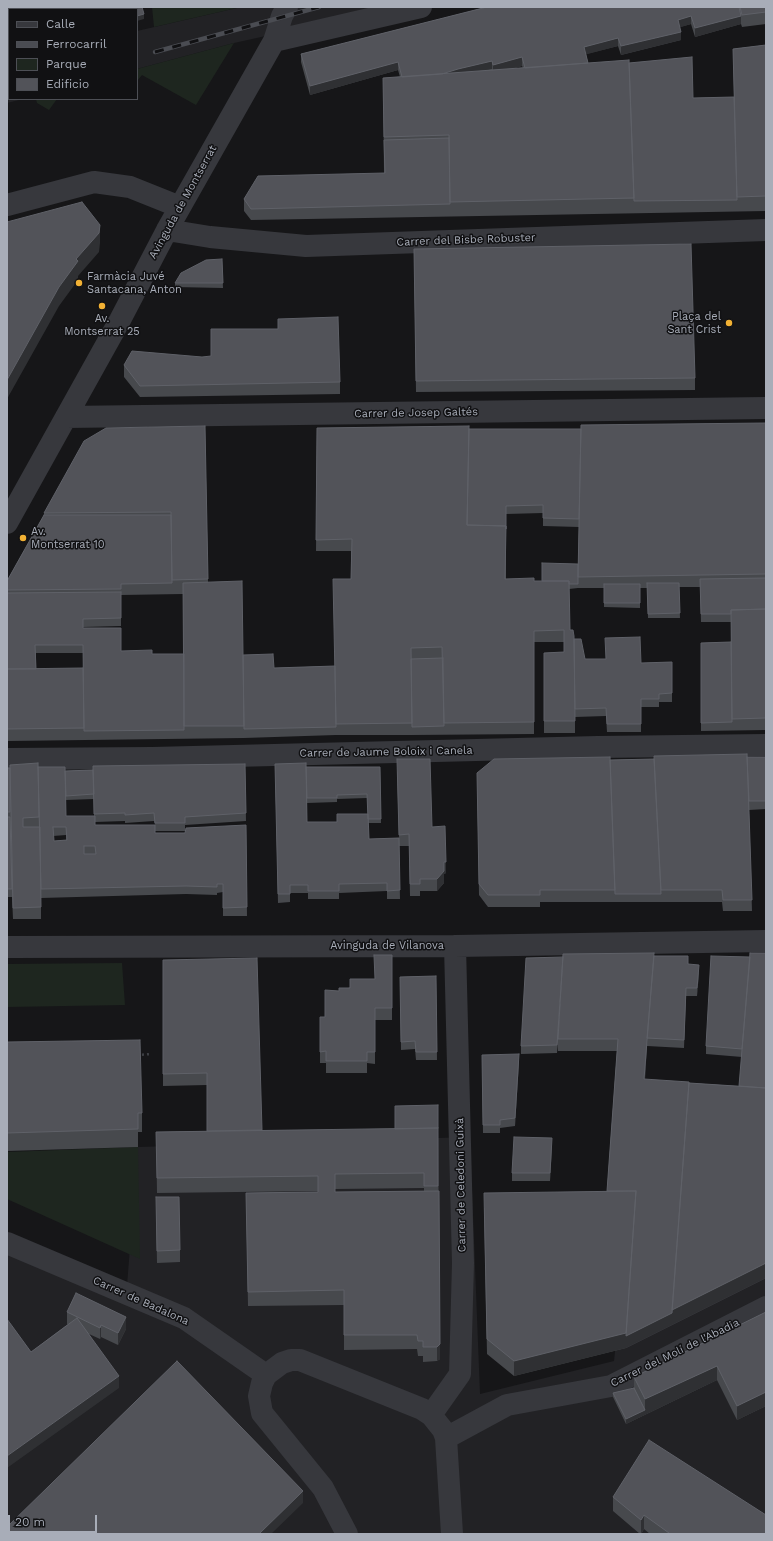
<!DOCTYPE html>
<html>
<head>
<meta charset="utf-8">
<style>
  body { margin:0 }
  #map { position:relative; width:773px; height:1541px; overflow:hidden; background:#161618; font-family:"Work Sans",sans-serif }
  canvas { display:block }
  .frame { position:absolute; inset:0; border:8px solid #a8adb8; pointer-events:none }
  .legend { position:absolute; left:8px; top:8px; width:130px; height:92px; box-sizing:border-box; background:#111113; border:1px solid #4d4f55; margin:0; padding:5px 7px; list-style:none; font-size:12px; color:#a8adb8 }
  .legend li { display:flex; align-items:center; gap:8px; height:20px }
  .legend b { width:20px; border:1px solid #4d4f55 }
  .scale { position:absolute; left:8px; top:1515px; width:89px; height:18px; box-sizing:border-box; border:2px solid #a8adb8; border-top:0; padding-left:5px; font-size:12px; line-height:14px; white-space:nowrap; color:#a8adb8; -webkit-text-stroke:3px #111113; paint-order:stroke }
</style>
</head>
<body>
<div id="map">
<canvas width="773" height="1541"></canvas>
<div class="frame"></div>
<ul class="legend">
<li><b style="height:5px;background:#37383d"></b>Calle</li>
<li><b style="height:5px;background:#4a4c52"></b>Ferrocarril</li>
<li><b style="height:11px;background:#1e261f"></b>Parque</li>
<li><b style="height:11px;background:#525359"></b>Edificio</li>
</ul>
<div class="scale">20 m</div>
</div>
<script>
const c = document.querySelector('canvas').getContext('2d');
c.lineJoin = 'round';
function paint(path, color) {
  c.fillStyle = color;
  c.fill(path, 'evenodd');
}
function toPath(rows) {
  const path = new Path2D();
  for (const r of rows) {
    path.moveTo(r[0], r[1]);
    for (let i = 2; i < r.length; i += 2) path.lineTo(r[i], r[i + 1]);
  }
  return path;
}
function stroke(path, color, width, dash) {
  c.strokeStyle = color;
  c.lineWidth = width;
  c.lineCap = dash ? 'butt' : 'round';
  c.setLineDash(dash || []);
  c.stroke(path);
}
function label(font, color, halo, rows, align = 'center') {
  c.font = font + ' "Work Sans",sans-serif';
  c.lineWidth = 3;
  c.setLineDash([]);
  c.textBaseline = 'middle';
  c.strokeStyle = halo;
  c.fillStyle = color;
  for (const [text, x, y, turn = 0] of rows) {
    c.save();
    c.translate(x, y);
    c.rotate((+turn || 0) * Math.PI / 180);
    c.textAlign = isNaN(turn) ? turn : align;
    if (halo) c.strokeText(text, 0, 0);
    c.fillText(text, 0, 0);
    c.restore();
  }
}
paint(toPath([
  [241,7,379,7,329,22,234,43,137,69,137,31],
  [7,65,9,65,9,99,23,99,7,103],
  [643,1089,766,1100,766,1534,7,1534,7,1249,126,1298,138,1147,470,1137,480,1394,614,1361]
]), '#222225');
paint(toPath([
  [152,7,241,7,154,27],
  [234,43,196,105,142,75,137,81,137,69],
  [36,99,57,99,49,110,37,103],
  [122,963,125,1005,7,1007,7,964],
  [138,1147,140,1259,7,1199,7,1152]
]), '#1e261f');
stroke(toPath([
  [137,1055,151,1054]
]), '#3d3f44', 2.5, [2, 3]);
stroke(toPath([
  [274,41,421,7],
  [7,205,94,182,130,187,180,207],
  [167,230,210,237,306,246,766,230],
  [66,417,766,408],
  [7,523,120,320,167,230,274,41,282,16,287,7],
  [7,759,152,758,598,747,766,745],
  [7,947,455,946,766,941],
  [7,1243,184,1318,266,1375],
  [431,1415,460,1374,463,1263,455,946],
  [446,1438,507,1405,611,1386,766,1307],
  [347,1534,323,1488,262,1413,259,1396,262,1383,266,1375,282,1363,291,1360,300,1360,422,1409,431,1415,443,1430,446,1438,452,1534]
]), '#37383d', 22);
const rail = toPath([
  [155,52,319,7]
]);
stroke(rail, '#4a4c52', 4.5);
stroke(rail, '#111113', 3, [9]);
paint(toPath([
  [487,7,766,7,766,24,742,27,741,24,695,37,691,24,680,27,681,40,621,55,618,46,586,54,588,63,629,63,693,98,734,97,733,49,766,45,766,211,251,220,244,211,244,199,384,173,383,78,400,77,398,70,310,95,301,62,301,54],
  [522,66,523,68,510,69],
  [414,249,695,378,695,390,416,392],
  [222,259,223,288,175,287,175,283],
  [124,365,340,382,340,394,140,397,124,377],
  [766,423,766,730,701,731,701,643,731,642,731,622,701,622,700,587,679,587,680,618,648,618,647,588,640,588,640,608,604,607,604,588,578,588,569,589,570,630,574,639,585,659,641,663,672,662,672,702,659,702,659,707,641,707,641,732,607,732,606,716,575,717,575,733,544,733,544,653,564,652,564,642,534,642,534,734,412,735,336,735,244,738,244,737,244,738,7,741,7,581,44,515,44,513,205,426,208,582,243,655,274,668,335,666,351,579,351,551,316,551,317,428,469,429,581,429],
  [543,513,543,526,579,527,578,564,542,581,534,581,506,579,506,514],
  [183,594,183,654,152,654,121,651,83,628,83,627,121,626,121,595],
  [36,653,83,653,83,668,36,669],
  [766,757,766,809,749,810,752,911,723,911,722,902,540,902,540,907,488,907,479,895,477,773,610,760],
  [245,764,246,821,185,825,185,831,155,831,155,833,185,833,246,825,247,916,223,916,223,892,217,893,217,895,186,894,41,898,41,919,13,919,12,897,7,897,7,768,38,767,65,771],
  [94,799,94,816,66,816,66,800],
  [125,821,125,823,154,821,155,825,95,825,95,822],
  [66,835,66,840,54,841,53,836],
  [275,764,306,767,380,767,381,823,368,823,369,839,399,838,397,771,432,827,446,873,444,874,444,883,437,891,420,891,420,896,410,896,409,846,399,846,400,899,387,899,387,891,339,893,339,899,308,899,308,893,290,893,290,902,278,903],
  [367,798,368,814,337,814,337,822,307,822,307,803,337,802,337,799],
  [766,953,766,1278,626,1348,514,1376,487,1354,484,1208,607,1191,617,1051,558,1051,558,1043,557,1053,521,1054,521,1046,654,956,688,964,699,973,697,996,686,996,684,1048,647,1046,647,1045,645,1080,689,1083,739,1086,742,1057,706,1054,706,1046,750,957],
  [392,955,392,1020,375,1020,375,1064,367,1063,367,1073,326,1073,326,1063,320,1063,320,1017,325,1017,339,991,375,979],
  [163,960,262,1130,438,1130,440,1359,437,1361,423,1362,423,1356,418,1356,417,1349,344,1350,344,1305,248,1306,246,1193,318,1192,318,1191,157,1193,156,1132,207,1131,207,1085,163,1086],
  [424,1188,424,1191,335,1192,335,1189],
  [436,976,437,1060,416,1060,415,1049,401,1050,400,977],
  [7,1042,142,1113,142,1132,138,1132,138,1147,7,1151],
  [482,1055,519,1062,515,1126,500,1128,500,1133,483,1133],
  [552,1146,550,1181,512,1181,512,1173],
  [156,1209,180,1250,180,1262,157,1263],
  [67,1312,126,1329,118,1345,101,1337,100,1339,89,1334,119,1388,31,1352,68,1324,67,1324],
  [766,1312,766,1406,737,1420,717,1380,626,1424,613,1397,613,1393,634,1388,634,1377],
  [613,1497,766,1534,650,1534,644,1529,641,1534,640,1534,613,1511]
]), '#47494d');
paint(toPath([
  [144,14,144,19,137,21,137,16],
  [691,16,691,24,678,28,678,20],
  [741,16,741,24,695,37,695,28],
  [681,32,681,40,621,55,621,46],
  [618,38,618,46,584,55,584,47],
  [9,50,9,54,7,55,7,51],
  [522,57,522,66,493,74,493,65],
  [492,61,492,69,458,78,427,78,458,69],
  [398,62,398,70,310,95,310,86],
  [100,225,100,243,99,252,78,276,78,280,59,306,7,399,7,380,59,287,76,259],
  [8,431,8,443,7,445,7,433],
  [444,862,446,862,446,873,444,874,444,883,437,891,437,879],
  [654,953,647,1045,644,1091,644,1079],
  [699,965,699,973,697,996,697,988],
  [519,1054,519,1062,515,1126,515,1118],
  [689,1094,766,1263,766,1278,626,1348,514,1376,514,1361],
  [552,1138,552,1146,550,1181,550,1173],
  [126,1317,126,1329,118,1345,118,1333],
  [101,1325,101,1337,100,1339,100,1328],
  [440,1344,440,1359,437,1361,437,1347],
  [717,1366,717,1380,626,1424,626,1419,645,1410,645,1399],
  [119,1376,119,1388,7,1468,7,1456],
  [766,1392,766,1406,737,1420,737,1406],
  [303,1491,303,1503,271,1534,259,1534],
  [644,1515,644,1529,641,1534,641,1520]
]), '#2f3033');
const building = toPath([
  [82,7,142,7,144,14,137,16,137,9,75,9,82,7],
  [487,7,739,7,741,16,695,28,691,16,678,20,681,32,621,46,618,38,584,47,588,63,525,68,522,57,493,65,492,61,458,69,442,74,402,77,398,62,310,86,301,54,487,7],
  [740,7,766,7,766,12,742,15,740,7],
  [9,26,9,50,7,51,7,27,9,26],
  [766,45,766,196,737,197,733,49,766,45],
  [692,57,693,98,734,97,737,200,634,201,629,63,692,57],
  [629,60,634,198,450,202,449,135,384,137,383,78,629,60],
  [449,138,450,204,251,209,244,199,258,176,385,173,384,140,449,138],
  [82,202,100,225,99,233,76,259,78,261,59,287,7,380,7,222,82,202],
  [691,244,695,378,416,381,414,249,691,244],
  [222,259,223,283,175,283,181,273,206,260,222,259],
  [338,317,340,382,140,386,124,365,132,351,202,357,211,356,211,329,278,329,278,319,338,317],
  [766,423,766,574,578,577,581,425,766,423],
  [205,426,208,579,172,580,171,512,44,513,84,441,106,428,205,426],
  [469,426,467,525,506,526,505,579,534,578,534,581,569,581,570,630,573,630,574,636,575,721,544,721,544,653,564,652,564,630,534,631,534,722,444,723,442,647,411,648,412,723,336,724,333,579,351,579,352,539,316,540,317,428,469,426],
  [469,429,581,429,579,519,543,518,543,505,506,506,506,529,506,526,467,525,469,429],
  [44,515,171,515,172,583,121,584,121,589,7,590,7,581,44,515],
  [542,563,578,564,578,584,569,584,569,581,542,581,542,563],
  [766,578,766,609,731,610,731,614,701,614,700,579,766,578],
  [242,581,244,726,184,726,183,583,242,581],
  [647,583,679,583,680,613,648,614,647,583],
  [604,584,640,584,640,603,604,603,604,584],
  [121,592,121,618,83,619,83,628,121,628,121,651,152,650,152,654,184,654,184,730,84,731,83,645,35,645,36,669,7,669,7,593,121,592],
  [766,609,766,718,732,719,731,610,766,609],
  [640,637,641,663,672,662,672,693,659,694,659,699,641,699,641,724,607,724,606,708,575,709,574,639,581,639,585,659,606,659,605,638,640,637],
  [731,642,732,722,701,723,701,643,731,642],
  [273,654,274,668,335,666,336,727,244,729,243,655,273,654],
  [443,658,444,726,412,727,411,659,443,658],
  [83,668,84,728,7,729,7,669,83,668],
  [747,754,752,900,723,900,722,890,661,890,654,756,747,754],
  [610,757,615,890,540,890,540,895,488,895,479,884,477,773,494,759,610,757],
  [747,757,766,757,766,801,749,801,747,757],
  [397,759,430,759,432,827,445,826,446,862,444,862,444,871,437,879,420,879,420,884,410,884,409,834,399,835,397,759],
  [654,759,661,894,615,894,610,760,654,759],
  [38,763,39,817,23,818,23,827,40,827,41,907,13,908,10,765,38,763],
  [306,763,307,822,337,822,337,814,368,814,369,839,399,838,400,890,387,891,387,883,339,884,339,891,308,891,308,885,290,885,290,894,278,894,275,764,306,763],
  [245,764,246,813,185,817,185,823,155,823,154,813,125,815,125,813,94,814,93,766,245,764],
  [38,767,65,767,66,816,95,816,95,825,155,825,155,833,185,833,186,828,246,825,247,907,223,908,223,884,217,884,217,887,186,886,41,889,38,767],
  [53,827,66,827,67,840,54,841,53,827],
  [84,846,95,846,96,854,84,854,84,846],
  [306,767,380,767,381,819,368,819,367,794,337,795,337,798,307,798,306,767],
  [7,768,10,768,10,812,7,812,7,768],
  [93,770,94,794,66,796,65,771,93,770],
  [7,817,10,817,12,889,7,889,7,817],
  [654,953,644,1079,689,1082,672,1313,626,1336,636,1191,607,1191,618,1039,558,1039,563,954,654,953],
  [750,953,766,953,766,1088,739,1086,750,953],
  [374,955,392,955,392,1008,375,1008,375,1052,367,1052,367,1061,326,1061,326,1051,320,1052,320,1017,325,1017,325,990,339,991,339,988,350,988,350,979,375,979,374,955],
  [654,956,688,956,688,964,699,965,697,988,686,988,684,1040,647,1038,654,956],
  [711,956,750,957,742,1049,706,1046,711,956],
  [563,957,557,1045,521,1046,526,958,563,957],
  [257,958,262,1130,207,1131,207,1073,163,1074,163,960,257,958],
  [436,976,437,1052,416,1052,415,1041,401,1042,400,977,436,976],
  [140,1040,142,1113,138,1113,138,1129,7,1133,7,1042,140,1040],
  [519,1054,515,1118,500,1120,500,1125,483,1125,482,1055,519,1054],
  [689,1083,766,1088,766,1263,672,1310,689,1083],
  [438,1105,438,1128,395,1129,395,1106,438,1105],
  [438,1128,438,1186,424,1186,424,1173,335,1174,335,1192,439,1191,440,1344,437,1347,423,1347,423,1341,418,1341,417,1335,344,1335,344,1290,248,1292,246,1193,318,1192,318,1176,157,1178,156,1132,438,1128],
  [514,1137,552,1138,550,1173,512,1173,514,1137],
  [636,1191,626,1333,514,1361,487,1339,484,1193,636,1191],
  [156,1197,179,1197,180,1250,157,1251,156,1197],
  [76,1293,126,1317,118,1333,101,1325,100,1328,67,1312,76,1293],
  [766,1312,766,1392,737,1406,717,1366,645,1399,634,1377,766,1312],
  [77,1318,119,1376,7,1456,7,1319,31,1352,77,1318],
  [177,1361,303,1491,259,1534,7,1534,7,1527,177,1361],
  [634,1388,645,1410,626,1419,613,1393,634,1388],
  [649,1440,766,1515,766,1534,668,1534,669,1533,644,1515,641,1520,613,1497,649,1440]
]);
paint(building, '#525359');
stroke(building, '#5f6168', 1);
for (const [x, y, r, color] of [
  [79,283,4,"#f2b134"],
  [102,306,4,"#f2b134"],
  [729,323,4,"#f2b134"],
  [23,538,4,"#f2b134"]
]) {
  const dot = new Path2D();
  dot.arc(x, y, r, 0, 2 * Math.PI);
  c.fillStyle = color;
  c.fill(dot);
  stroke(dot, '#111113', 1.5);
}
label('11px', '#a8adb8', '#111113', [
  ["Avinguda de Montserrat",183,202,-61],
  ["Carrer del Bisbe Robuster",466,240,-2],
  ["Carrer de Josep Galtés",416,413,-1],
  ["Carrer de Jaume Boloix i Canela",386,752,-1],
  ["Avinguda de Vilanova",387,946],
  ["Carrer de Celedoni Guixà",461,1185,-91],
  ["Carrer de Badalona",141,1301,24],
  ["Carrer del Molí de l'Abadia",675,1353,-26]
]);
label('11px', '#a8adb8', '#111113', [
  ["Farmàcia Juvé",87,277],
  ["Santacana, Anton",87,290],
  ["Plaça del",721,317,"right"],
  ["Sant Crist",721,330,"right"],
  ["Av.",102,319,"center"],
  ["Montserrat 25",102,332,"center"],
  ["Av.",31,532],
  ["Montserrat 10",31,545]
], 'left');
</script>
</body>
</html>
